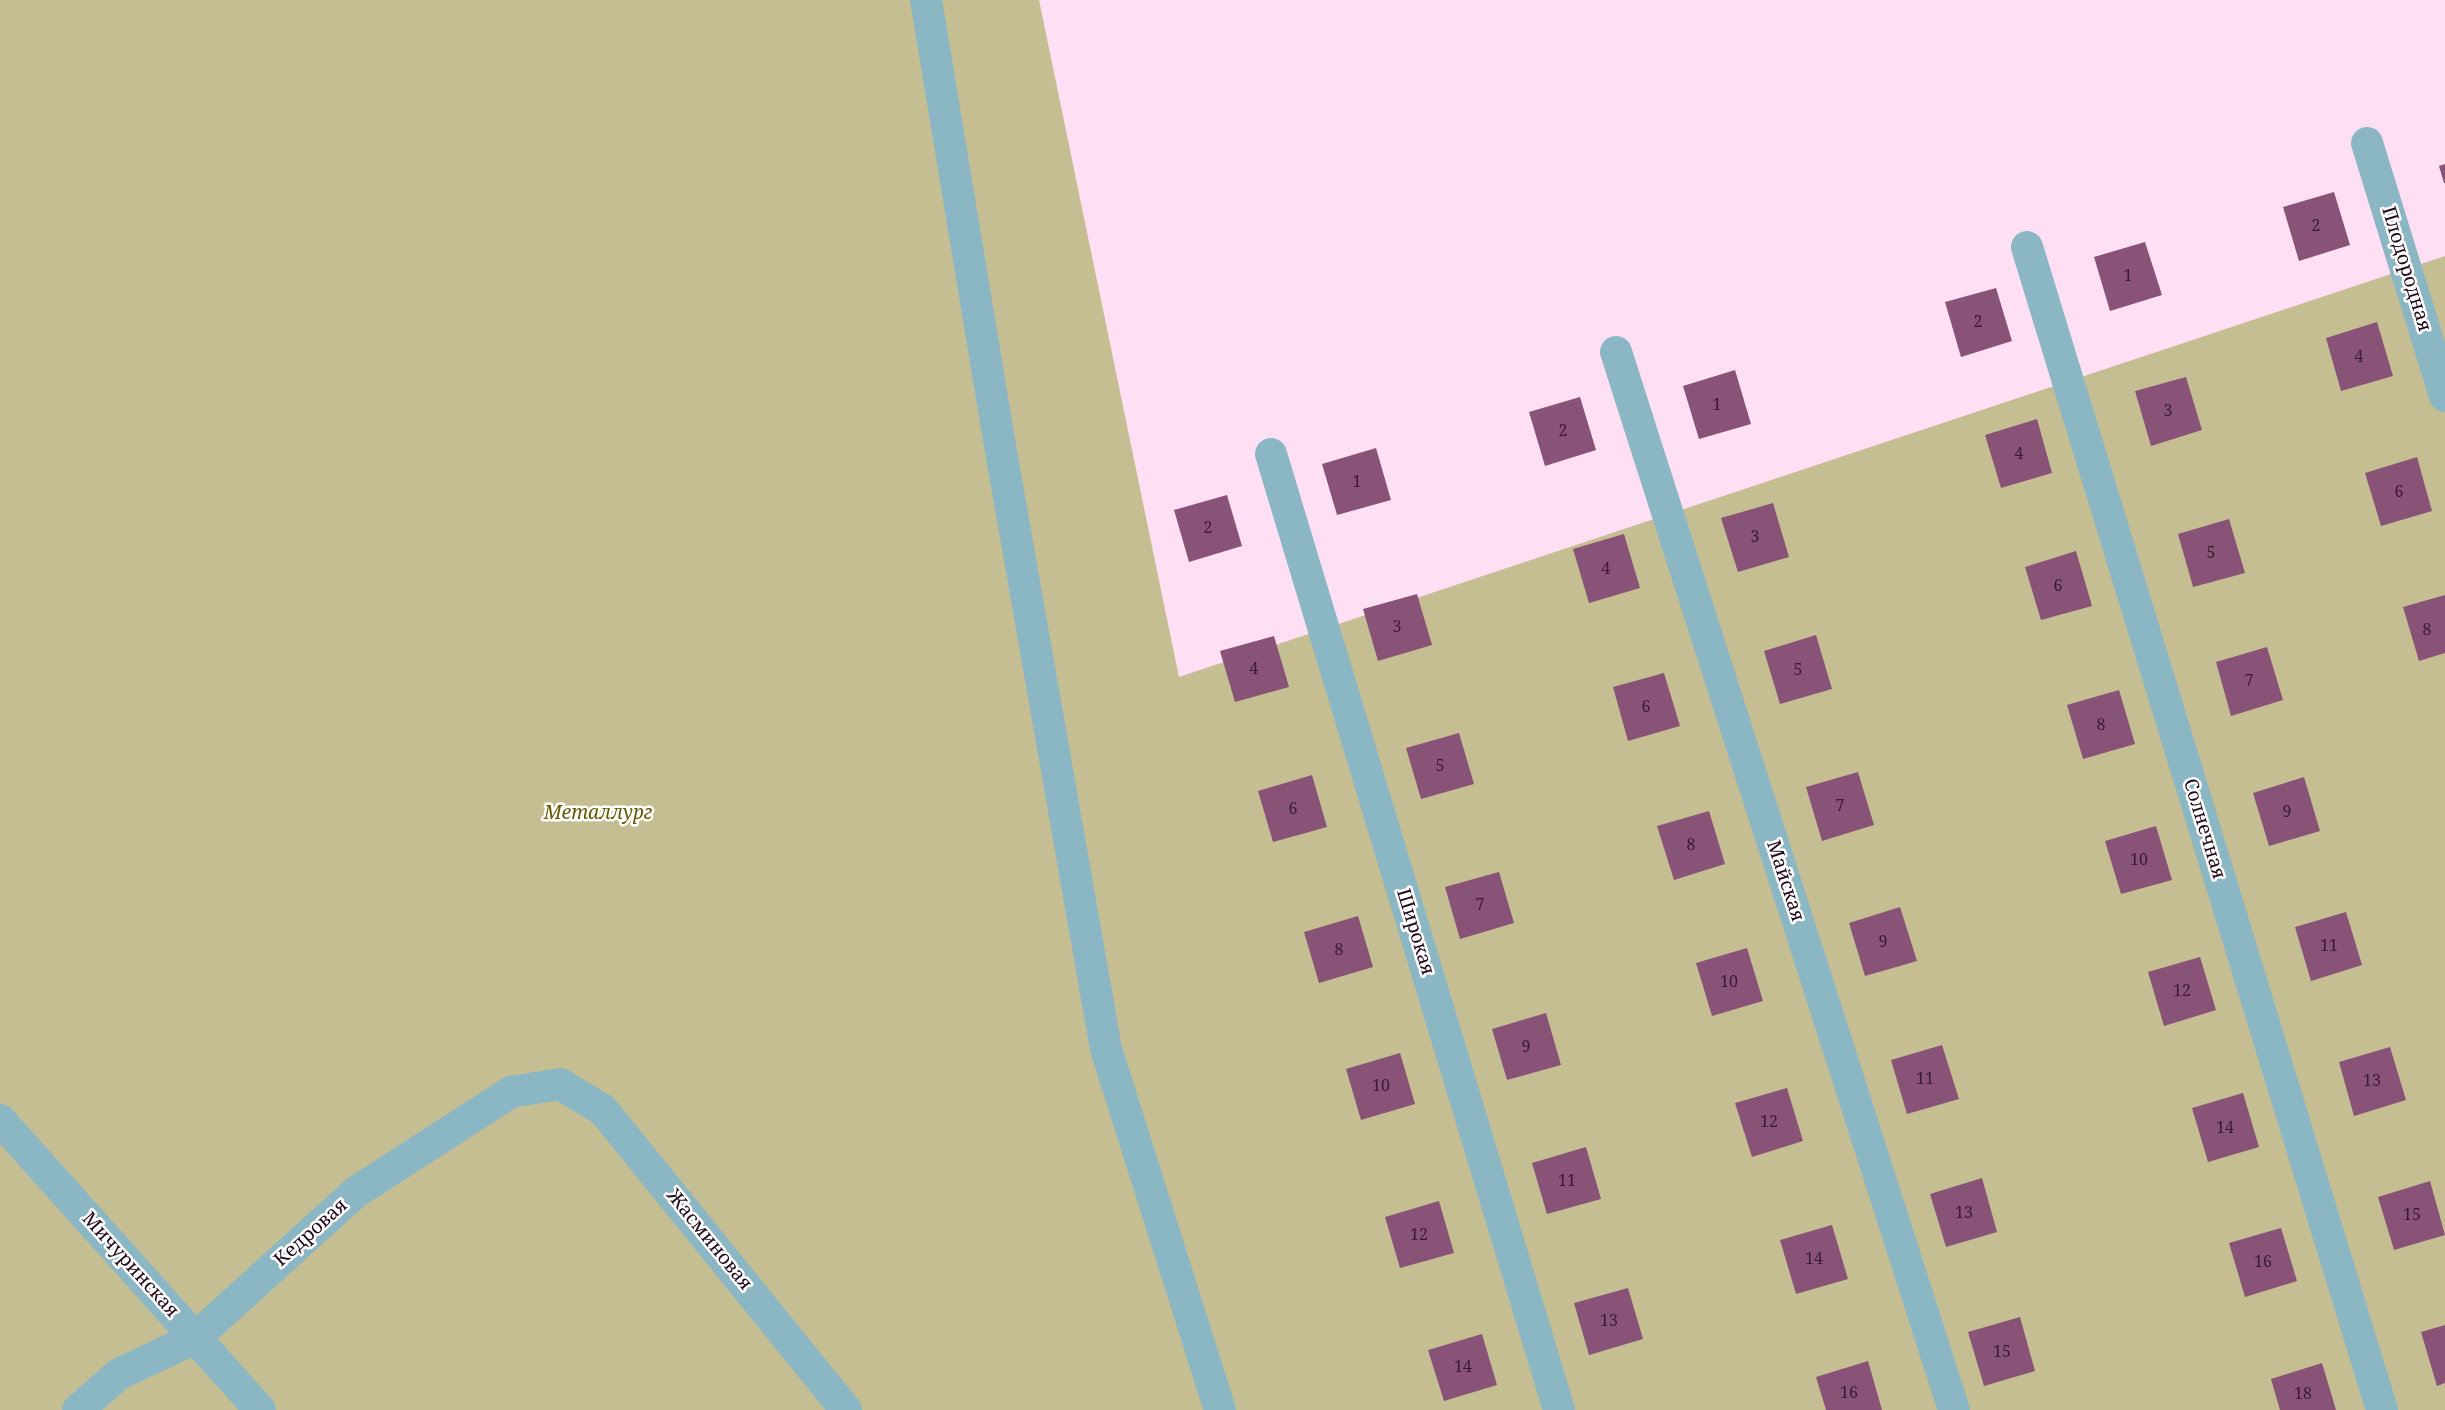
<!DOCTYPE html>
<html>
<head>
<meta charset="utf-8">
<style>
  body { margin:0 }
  canvas { display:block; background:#ffdff3 }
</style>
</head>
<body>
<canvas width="2445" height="1410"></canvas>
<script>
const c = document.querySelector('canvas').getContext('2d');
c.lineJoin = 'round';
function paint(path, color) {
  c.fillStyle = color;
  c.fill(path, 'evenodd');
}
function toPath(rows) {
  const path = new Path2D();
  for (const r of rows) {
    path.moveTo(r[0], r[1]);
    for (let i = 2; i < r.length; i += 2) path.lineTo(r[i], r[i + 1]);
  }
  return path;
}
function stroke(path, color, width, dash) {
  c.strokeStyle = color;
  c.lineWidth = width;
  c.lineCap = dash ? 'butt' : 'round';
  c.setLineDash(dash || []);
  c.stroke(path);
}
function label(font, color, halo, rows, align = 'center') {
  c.font = font + ' "Noto Serif",serif';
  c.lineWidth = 5;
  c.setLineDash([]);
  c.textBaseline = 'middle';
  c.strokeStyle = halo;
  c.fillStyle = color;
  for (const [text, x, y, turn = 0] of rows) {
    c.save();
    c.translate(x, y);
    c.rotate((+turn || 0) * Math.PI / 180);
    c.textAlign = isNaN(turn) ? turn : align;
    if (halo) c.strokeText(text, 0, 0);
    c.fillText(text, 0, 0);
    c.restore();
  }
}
paint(toPath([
  [0,0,1039,0,1179,677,2445,256,2445,1410,0,1410]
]), '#c6be93');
paint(toPath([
  [2445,164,2445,183,2444,183,2439,166],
  [2334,192,2350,245,2299,261,2283,207],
  [2145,242,2162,295,2110,311,2094,257],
  [1996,288,2012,341,1961,357,1945,302],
  [2377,322,2393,376,2341,391,2326,338],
  [1735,370,1751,424,1699,439,1683,386],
  [2186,377,2202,430,2151,446,2135,391],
  [1580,397,1596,450,1545,466,1529,412],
  [2037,419,2052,473,2001,488,1985,435],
  [1376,448,1391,500,1337,515,1322,464],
  [2417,457,2432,511,2381,526,2365,473],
  [1227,495,1242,546,1189,562,1174,510],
  [1773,503,1789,557,1738,572,1721,518],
  [2229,519,2245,573,2193,587,2178,534],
  [1624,534,1640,588,1589,603,1573,549],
  [2076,551,2092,606,2041,620,2025,567],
  [1417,594,1432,645,1378,661,1363,609],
  [2445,595,2445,653,2419,661,2403,607],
  [1816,635,1832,689,1780,704,1764,651],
  [1274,636,1289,687,1235,702,1220,651],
  [2267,647,2283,700,2231,716,2216,662],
  [1664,673,1680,726,1628,741,1613,687],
  [2119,690,2135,744,2083,759,2067,705],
  [1459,733,1474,784,1421,799,1406,748],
  [1858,772,1874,825,1822,841,1806,787],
  [1312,775,1327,827,1273,842,1258,791],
  [2304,777,2320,831,2269,846,2253,793],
  [1709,811,1725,864,1674,880,1657,826],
  [2156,826,2172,880,2121,894,2105,841],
  [1499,872,1514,923,1460,939,1445,887],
  [1900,907,1917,961,1865,976,1849,923],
  [2346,912,2362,965,2311,981,2295,927],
  [1358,916,1373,967,1319,983,1304,932],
  [1747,948,1763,1001,1712,1016,1696,963],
  [2200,957,2216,1010,2164,1026,2148,972],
  [1546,1013,1561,1065,1507,1080,1492,1029],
  [1942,1045,1959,1099,1907,1114,1891,1060],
  [2390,1047,2406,1100,2354,1116,2339,1062],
  [1400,1053,1415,1104,1361,1120,1346,1069],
  [1787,1088,1803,1141,1752,1157,1735,1103],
  [2243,1093,2259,1147,2208,1162,2192,1108],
  [1586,1147,1601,1199,1547,1214,1532,1163],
  [1982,1178,1997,1232,1946,1247,1930,1194],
  [2430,1181,2445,1235,2394,1250,2378,1197],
  [1439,1201,1454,1253,1400,1268,1385,1217],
  [1832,1225,1848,1279,1796,1294,1780,1240],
  [2281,1228,2297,1281,2245,1297,2229,1243],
  [1628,1288,1643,1339,1589,1355,1574,1303],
  [2020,1317,2035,1371,1984,1386,1968,1332],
  [2445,1325,2445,1383,2437,1386,2421,1332],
  [1482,1334,1497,1385,1444,1401,1428,1350],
  [1868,1361,1882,1410,1826,1410,1816,1377],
  [2322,1363,2336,1410,2280,1410,2271,1379]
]), '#885377');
stroke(toPath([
  [926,0,999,440,1106,1049,1220,1410],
  [2367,143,2445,396],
  [2027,247,2382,1410],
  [1616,352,1954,1410],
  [1271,454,1559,1410],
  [0,1120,260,1410],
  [78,1410,119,1374,195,1338,356,1192,511,1092,560,1084,603,1110,846,1410]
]), '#8bb6c3', 32);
label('16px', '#3c1b32', null, [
  ["2",2316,226],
  ["1",2128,276],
  ["2",1978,322],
  ["4",2359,357],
  ["1",1717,405],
  ["3",2168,411],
  ["2",1563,431],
  ["4",2019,454],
  ["1",1357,482],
  ["6",2399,492],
  ["2",1208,528],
  ["3",1755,537],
  ["5",2211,553],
  ["4",1606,569],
  ["6",2058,586],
  ["3",1397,627],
  ["8",2427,630],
  ["4",1254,669],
  ["5",1798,670],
  ["7",2249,681],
  ["6",1646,707],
  ["8",2101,725],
  ["5",1440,766],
  ["7",1840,806],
  ["6",1293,809],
  ["9",2287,812],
  ["8",1691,845],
  ["10",2139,860],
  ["7",1480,905],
  ["9",1883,942],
  ["11",2329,946],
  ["8",1339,950],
  ["10",1729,982],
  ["12",2182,991],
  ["9",1526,1047],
  ["11",1925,1079],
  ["13",2372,1081],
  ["10",1381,1086],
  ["12",1769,1122],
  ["14",2225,1128],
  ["11",1567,1181],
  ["13",1964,1213],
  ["15",2412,1215],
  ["12",1419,1235],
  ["14",1814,1259],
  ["16",2263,1262],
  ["13",1609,1321],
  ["15",2002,1352],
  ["14",1463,1367],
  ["16",1849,1393],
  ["18",2303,1394]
]);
label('19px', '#23081b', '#fff', [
  ["Плодородная",2406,269,73],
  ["Солнечная",2204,829,73],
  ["Майская",1785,881,72],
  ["Широкая",1415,932,73],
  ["Кедровая",311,1233,-42],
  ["Жасминовая",709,1240,51],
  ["Мичуринская",130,1265,48]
]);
label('italic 19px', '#645703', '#fff', [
  ["Металлург",598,814]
]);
</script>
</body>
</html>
